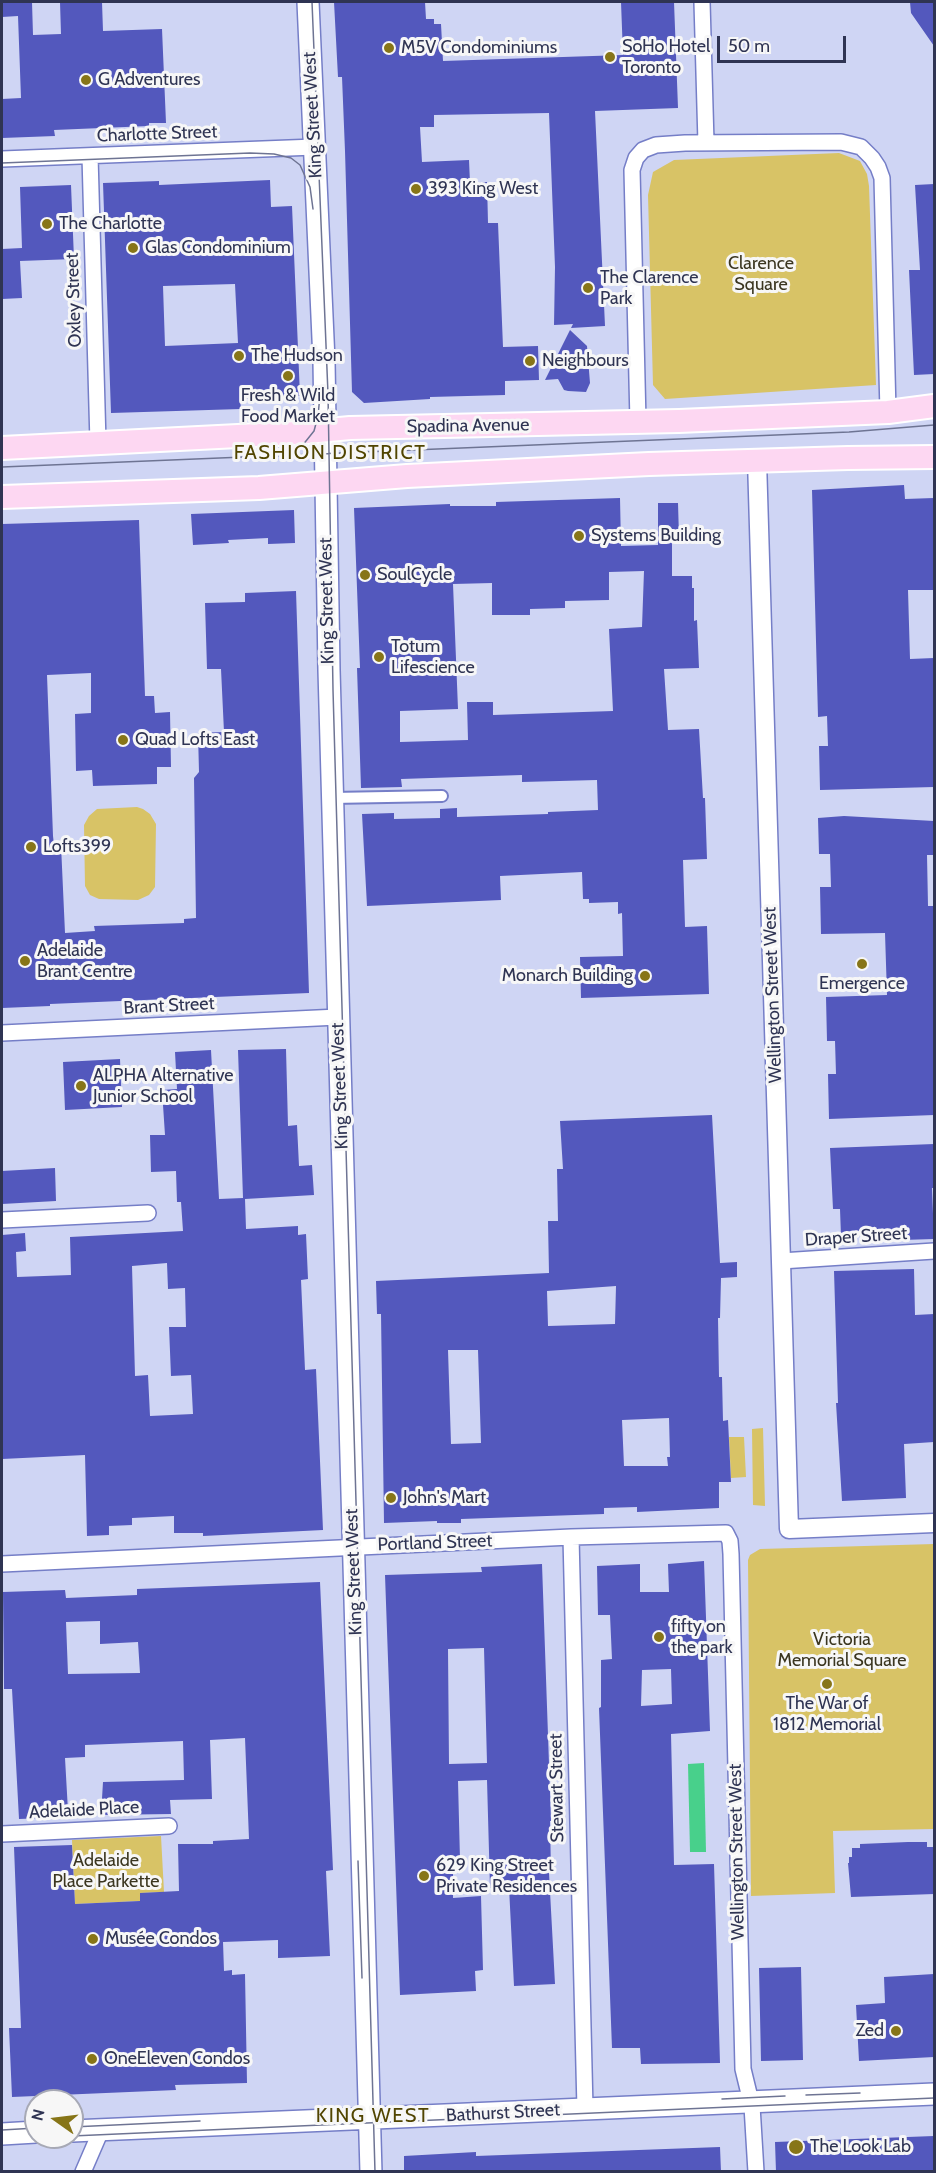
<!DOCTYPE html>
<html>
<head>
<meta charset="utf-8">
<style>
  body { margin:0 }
  #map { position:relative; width:936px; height:2173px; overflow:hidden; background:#cfd5f4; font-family:Cabin,sans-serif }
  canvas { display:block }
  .frame { position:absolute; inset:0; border:3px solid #2f3453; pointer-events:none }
  .north { position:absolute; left:24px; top:2089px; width:60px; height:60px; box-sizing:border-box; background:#f7f7f7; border:2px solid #a7a9b5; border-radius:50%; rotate:284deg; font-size:16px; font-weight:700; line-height:24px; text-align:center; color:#2f3453 }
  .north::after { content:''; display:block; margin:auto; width:21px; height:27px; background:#877518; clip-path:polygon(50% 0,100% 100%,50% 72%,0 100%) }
  .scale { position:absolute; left:717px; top:36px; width:129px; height:27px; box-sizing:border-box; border:3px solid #2f3453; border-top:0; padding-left:8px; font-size:18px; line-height:21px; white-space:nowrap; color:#2f3453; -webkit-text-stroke:4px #f7f7f7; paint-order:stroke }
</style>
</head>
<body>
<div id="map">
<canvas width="936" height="2173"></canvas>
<div class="frame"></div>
<div class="north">N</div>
<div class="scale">50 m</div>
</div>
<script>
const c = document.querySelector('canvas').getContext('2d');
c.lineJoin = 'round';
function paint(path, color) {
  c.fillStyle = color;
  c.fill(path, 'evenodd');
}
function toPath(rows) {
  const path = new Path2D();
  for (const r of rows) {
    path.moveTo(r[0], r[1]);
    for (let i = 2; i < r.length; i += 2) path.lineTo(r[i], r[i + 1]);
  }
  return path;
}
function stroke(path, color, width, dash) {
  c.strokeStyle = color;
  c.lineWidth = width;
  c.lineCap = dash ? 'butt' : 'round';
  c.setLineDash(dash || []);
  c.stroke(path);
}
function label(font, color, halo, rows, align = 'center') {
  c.font = font + ' Cabin,sans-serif';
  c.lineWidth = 6;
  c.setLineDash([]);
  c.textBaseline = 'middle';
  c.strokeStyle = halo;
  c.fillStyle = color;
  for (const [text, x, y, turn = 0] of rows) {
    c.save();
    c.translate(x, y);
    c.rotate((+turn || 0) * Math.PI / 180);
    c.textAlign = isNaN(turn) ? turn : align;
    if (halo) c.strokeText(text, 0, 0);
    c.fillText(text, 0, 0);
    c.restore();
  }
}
paint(toPath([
  [839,153,860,161,867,174,869,186,876,385,665,399,653,385,648,195,653,172,674,160],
  [137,807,143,809,150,814,156,824,155,887,149,895,138,900,99,899,90,895,85,886,84,825,89,816,97,809],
  [763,1428,765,1506,753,1505,752,1429],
  [729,1437,744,1437,746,1477,731,1478],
  [934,1544,934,1829,833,1831,835,1893,751,1896,748,1560,750,1555,760,1549],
  [161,1836,164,1892,140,1893,140,1901,75,1904,72,1840]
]), '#d8c366');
paint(toPath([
  [704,1763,706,1852,690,1852,688,1764]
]), '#48d08b');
paint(toPath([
  [2,2,32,2,33,35,61,34,60,2,102,2,103,31,162,29,166,123,149,123,149,126,54,130,55,136,2,138,2,99,21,98,18,16,2,17],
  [334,2,425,2,426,19,434,19,434,24,441,24,443,61,623,55,621,2,674,2,678,108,595,111,605,326,571,328,573,324,554,325,555,267,549,113,434,115,434,127,420,127,422,162,469,160,470,183,487,182,488,223,498,223,503,347,538,346,539,380,505,381,505,395,430,397,430,399,364,403,352,392,345,151,342,77,338,77],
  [910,2,934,2,934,46,911,13],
  [270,180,271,207,292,206,300,396,240,399,241,409,111,413,103,183,159,181,159,185],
  [235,284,238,343,165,346,163,286],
  [934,184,934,374,914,375,909,270,920,270,915,185],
  [71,185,74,259,20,261,22,298,2,299,2,249,22,248,20,187],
  [570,330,587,346,590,383,586,392,568,391,564,390,558,379,545,380],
  [904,485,905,499,934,498,934,590,908,590,910,659,934,658,934,787,820,790,819,746,828,746,827,716,818,717,812,490],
  [620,498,621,546,658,545,658,503,678,503,679,537,672,537,672,576,692,576,692,588,694,588,694,621,697,620,699,668,664,669,668,730,699,729,703,798,705,798,707,859,683,860,685,927,707,926,709,994,581,998,580,957,623,956,622,913,618,914,618,902,589,903,589,899,583,899,582,872,500,876,501,900,367,906,362,814,394,813,394,819,440,818,440,809,457,808,457,817,548,814,548,812,598,810,597,780,522,782,522,775,401,779,402,787,361,788,357,668,360,668,354,508,450,504,450,506,496,506,496,502],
  [644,571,642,627,609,629,613,711,493,715,493,702,467,702,468,740,400,742,400,711,458,709,453,584,492,583,492,615,530,615,530,609,565,608,565,601,609,600,609,572],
  [294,510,295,543,268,544,268,538,228,540,229,543,193,545,191,514],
  [139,520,145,696,154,696,155,713,170,712,171,767,157,767,157,784,93,786,92,770,76,771,75,714,91,713,91,673,47,675,53,836,54,845,61,845,65,933,95,931,94,926,184,923,184,919,196,918,194,778,199,772,198,733,224,732,221,669,207,669,205,603,245,602,245,593,296,591,309,993,50,1004,50,1006,2,1008,2,524],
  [844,816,934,821,934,855,927,855,928,906,934,906,934,1115,829,1119,828,1074,836,1074,835,1041,827,1041,826,997,887,995,885,933,821,934,820,887,831,887,830,854,819,854,818,818],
  [286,1049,288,1126,297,1125,299,1166,312,1165,314,1195,245,1199,246,1229,298,1226,298,1235,306,1234,308,1279,301,1280,305,1370,316,1369,323,1530,203,1536,203,1533,174,1533,174,1516,132,1518,132,1525,109,1526,109,1535,87,1536,85,1455,2,1459,2,1235,25,1233,26,1251,16,1252,17,1277,71,1275,70,1237,183,1231,181,1202,177,1202,176,1171,151,1172,150,1135,165,1135,162,1090,177,1089,175,1052,211,1050,219,1199,243,1198,238,1050],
  [167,1263,168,1289,185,1288,186,1327,169,1327,171,1376,191,1375,193,1414,150,1416,148,1375,135,1376,132,1266],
  [120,1059,122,1107,65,1110,63,1062],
  [712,1115,720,1263,737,1262,737,1277,721,1278,720,1318,718,1318,719,1377,722,1377,723,1421,728,1420,731,1482,719,1482,719,1508,637,1512,637,1507,604,1508,604,1514,461,1519,461,1523,437,1523,437,1521,384,1523,381,1314,377,1314,376,1281,549,1273,548,1221,558,1221,557,1169,563,1169,560,1121],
  [616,1286,615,1324,548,1326,547,1291],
  [448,1350,478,1350,481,1443,451,1444],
  [669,1418,670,1457,667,1457,668,1466,624,1466,622,1420],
  [934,1144,934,1188,932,1188,934,1239,902,1240,901,1233,841,1236,840,1209,833,1209,830,1148],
  [55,1168,56,1201,2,1204,2,1171],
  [914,1269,915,1315,934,1314,934,1442,904,1444,906,1498,842,1501,836,1403,838,1403,834,1271],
  [704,1561,710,1731,671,1734,674,1865,714,1864,720,2063,641,2064,640,2048,612,2048,599,1708,601,1707,601,1660,612,1659,610,1615,598,1615,597,1566,640,1564,640,1592,669,1592,668,1564],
  [671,1669,672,1704,641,1706,642,1670],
  [542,1564,551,1821,550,1821,551,1873,549,1873,555,1984,514,1986,509,1887,490,1888,487,1780,458,1781,460,1860,453,1861,453,1898,481,1896,483,1970,475,1971,476,1991,400,1995,385,1575,482,1572,481,1567],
  [484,1648,487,1763,449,1764,448,1649],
  [320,1582,333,1870,326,1871,330,1956,278,1958,278,1940,223,1942,224,1971,232,1970,232,1975,245,1974,247,2083,175,2085,176,2090,12,2097,9,2028,21,2028,14,1847,72,1845,75,1904,140,1901,140,1893,179,1891,178,1844,213,1844,213,1841,249,1839,245,1738,210,1740,212,1799,170,1800,171,1814,101,1815,103,1782,184,1780,183,1741,85,1745,85,1757,65,1758,68,1811,43,1812,44,1818,19,1819,12,1689,4,1689,3,1592,65,1590,66,1598,137,1595,137,1589],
  [100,1621,100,1644,138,1642,140,1673,68,1674,66,1622],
  [908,1842,927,1842,927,1847,934,1847,934,1894,851,1897,848,1863,849,1863,849,1857,852,1857,852,1848,860,1848,860,1844],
  [801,1967,803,2060,761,2061,759,1968],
  [934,1974,934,2057,859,2061,856,2005,885,2003,884,1977],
  [934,2136,934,2172,776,2172,775,2142],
  [720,2147,721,2172,404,2172,404,2156,476,2152,476,2156]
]), '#5358bd');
const pedestrian = toPath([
  [332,798,442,796]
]);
const minor = toPath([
  [702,2,706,143],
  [90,156,98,443],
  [2,159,315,147],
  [638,422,632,170,636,158,643,150,656,145,685,143,841,142,861,147,872,158,878,167,882,178,888,412],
  [2,1033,338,1017],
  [2,1220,148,1213],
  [781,1261,934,1251],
  [571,1537,585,2109],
  [2,1564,571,1537,726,1533,730,1541,731,1554,743,2069,752,2106,756,2172],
  [2,1834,169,1826],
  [83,2172,99,2135,104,2129]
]);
const tertiary = toPath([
  [757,460,789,1529,934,1523]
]);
const secondary = toPath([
  [308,2,324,361,329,670,371,2172],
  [72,2131,934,2094],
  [2,2134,36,2132]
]);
const primary = toPath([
  [2,448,297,433,350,428,679,421,888,412,934,406],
  [2,497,259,488,407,476,649,464,848,458,934,457]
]);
stroke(pedestrian, '#757ec7', 14);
stroke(minor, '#757ec7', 18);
stroke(tertiary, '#757ec7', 21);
stroke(secondary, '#757ec7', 24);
stroke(primary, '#fff', 26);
stroke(pedestrian, '#fff', 10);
stroke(minor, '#fff', 15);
stroke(tertiary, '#fff', 18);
stroke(secondary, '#fff', 21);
stroke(primary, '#fdd7f2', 22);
stroke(toPath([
  [312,2,328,394,333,690,375,2172],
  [2,163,250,153,274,154,291,158,300,165,310,187,313,209],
  [288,453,302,446,314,431,318,416,320,395],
  [2,467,679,439,849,432,934,425],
  [358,1861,362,1978],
  [806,2095,860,2093],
  [722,2099,785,2096],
  [72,2127,200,2121],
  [2,2130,36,2128],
  [72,2136,934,2098]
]), '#6e7493', 1.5);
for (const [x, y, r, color] of [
  [389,48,6,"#877518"],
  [610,57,6,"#877518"],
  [86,80,6,"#877518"],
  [416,189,6,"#877518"],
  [47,224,6,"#877518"],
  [133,248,6,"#877518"],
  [588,288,6,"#877518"],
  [239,356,6,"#877518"],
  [530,361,6,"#877518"],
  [288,376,6,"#877518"],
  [579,536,6,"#877518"],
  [365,575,6,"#877518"],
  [379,657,6,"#877518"],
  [123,740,6,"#877518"],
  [31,847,6,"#877518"],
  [25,961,6,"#877518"],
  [862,964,6,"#877518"],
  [645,976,6,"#877518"],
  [81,1086,6,"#877518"],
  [391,1498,6,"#877518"],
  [659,1637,6,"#877518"],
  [827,1684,6,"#877518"],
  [424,1876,6,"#877518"],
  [93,1939,6,"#877518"],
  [896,2031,6,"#877518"],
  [92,2059,6,"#877518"],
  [796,2147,8,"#877518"]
]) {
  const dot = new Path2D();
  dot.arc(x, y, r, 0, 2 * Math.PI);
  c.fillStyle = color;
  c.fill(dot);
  stroke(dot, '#f7f7f7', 2);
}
label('18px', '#2f3453', '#f7f7f7', [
  ["SoHo Hotel",622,47],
  ["Toronto",622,68],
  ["M5V Condominiums",401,48],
  ["G Adventures",98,80],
  ["393 King West",428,189],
  ["The Charlotte",59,224],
  ["Glas Condominium",145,248],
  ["The Clarence",600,278],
  ["Park",600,299],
  ["The Hudson",251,356],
  ["Neighbours",542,361],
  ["Fresh & Wild",288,396,"center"],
  ["Food Market",288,417,"center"],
  ["Systems Building",591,536],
  ["SoulCycle",377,575],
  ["Totum",391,647],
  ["Lifescience",391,668],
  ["Quad Lofts East",135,740],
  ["Lofts399",43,847],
  ["Adelaide",37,951],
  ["Brant Centre",37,972],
  ["Monarch Building",633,976,"right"],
  ["Emergence",862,984,"center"],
  ["ALPHA Alternative",93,1076],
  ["Junior School",93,1097],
  ["John's Mart",403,1498],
  ["fifty on",671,1627],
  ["the park",671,1648],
  ["The War of",827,1704,"center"],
  ["1812 Memorial",827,1725,"center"],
  ["629 King Street",436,1866],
  ["Private Residences",436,1887],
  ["Musée Condos",105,1939],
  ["Zed",884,2031,"right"],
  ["OneEleven Condos",104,2059],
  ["The Look Lab",810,2147]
], 'left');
label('18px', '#2f3453', '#f7f7f7', [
  ["King Street West",313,115,-93],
  ["Charlotte Street",157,134,-2],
  ["Oxley Street",74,300,-92],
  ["Spadina Avenue",468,426,-1],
  ["King Street West",327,601,-91],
  ["Wellington Street West",773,995,-92],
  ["Brant Street",169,1006,-3],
  ["King Street West",340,1086,-92],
  ["Draper Street",856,1237,-4],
  ["Portland Street",435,1543,-2],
  ["King Street West",354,1572,-92],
  ["Stewart Street",557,1788,-91],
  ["Adelaide Place",84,1810,-3],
  ["Wellington Street West",737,1852,-91],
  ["Bathurst Street",503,2113,-3]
]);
label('18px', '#3b3620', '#f7f7f7', [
  ["Clarence",761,264],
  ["Square",761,285],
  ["Victoria",842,1640],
  ["Memorial Square",842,1661],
  ["Adelaide",106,1861],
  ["Place Parkette",106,1882]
]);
c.letterSpacing = '1.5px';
label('20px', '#514501', '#f7f7f7', [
  ["FASHION DISTRICT",330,453],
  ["KING WEST",373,2116]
]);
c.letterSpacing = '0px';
</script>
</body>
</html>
